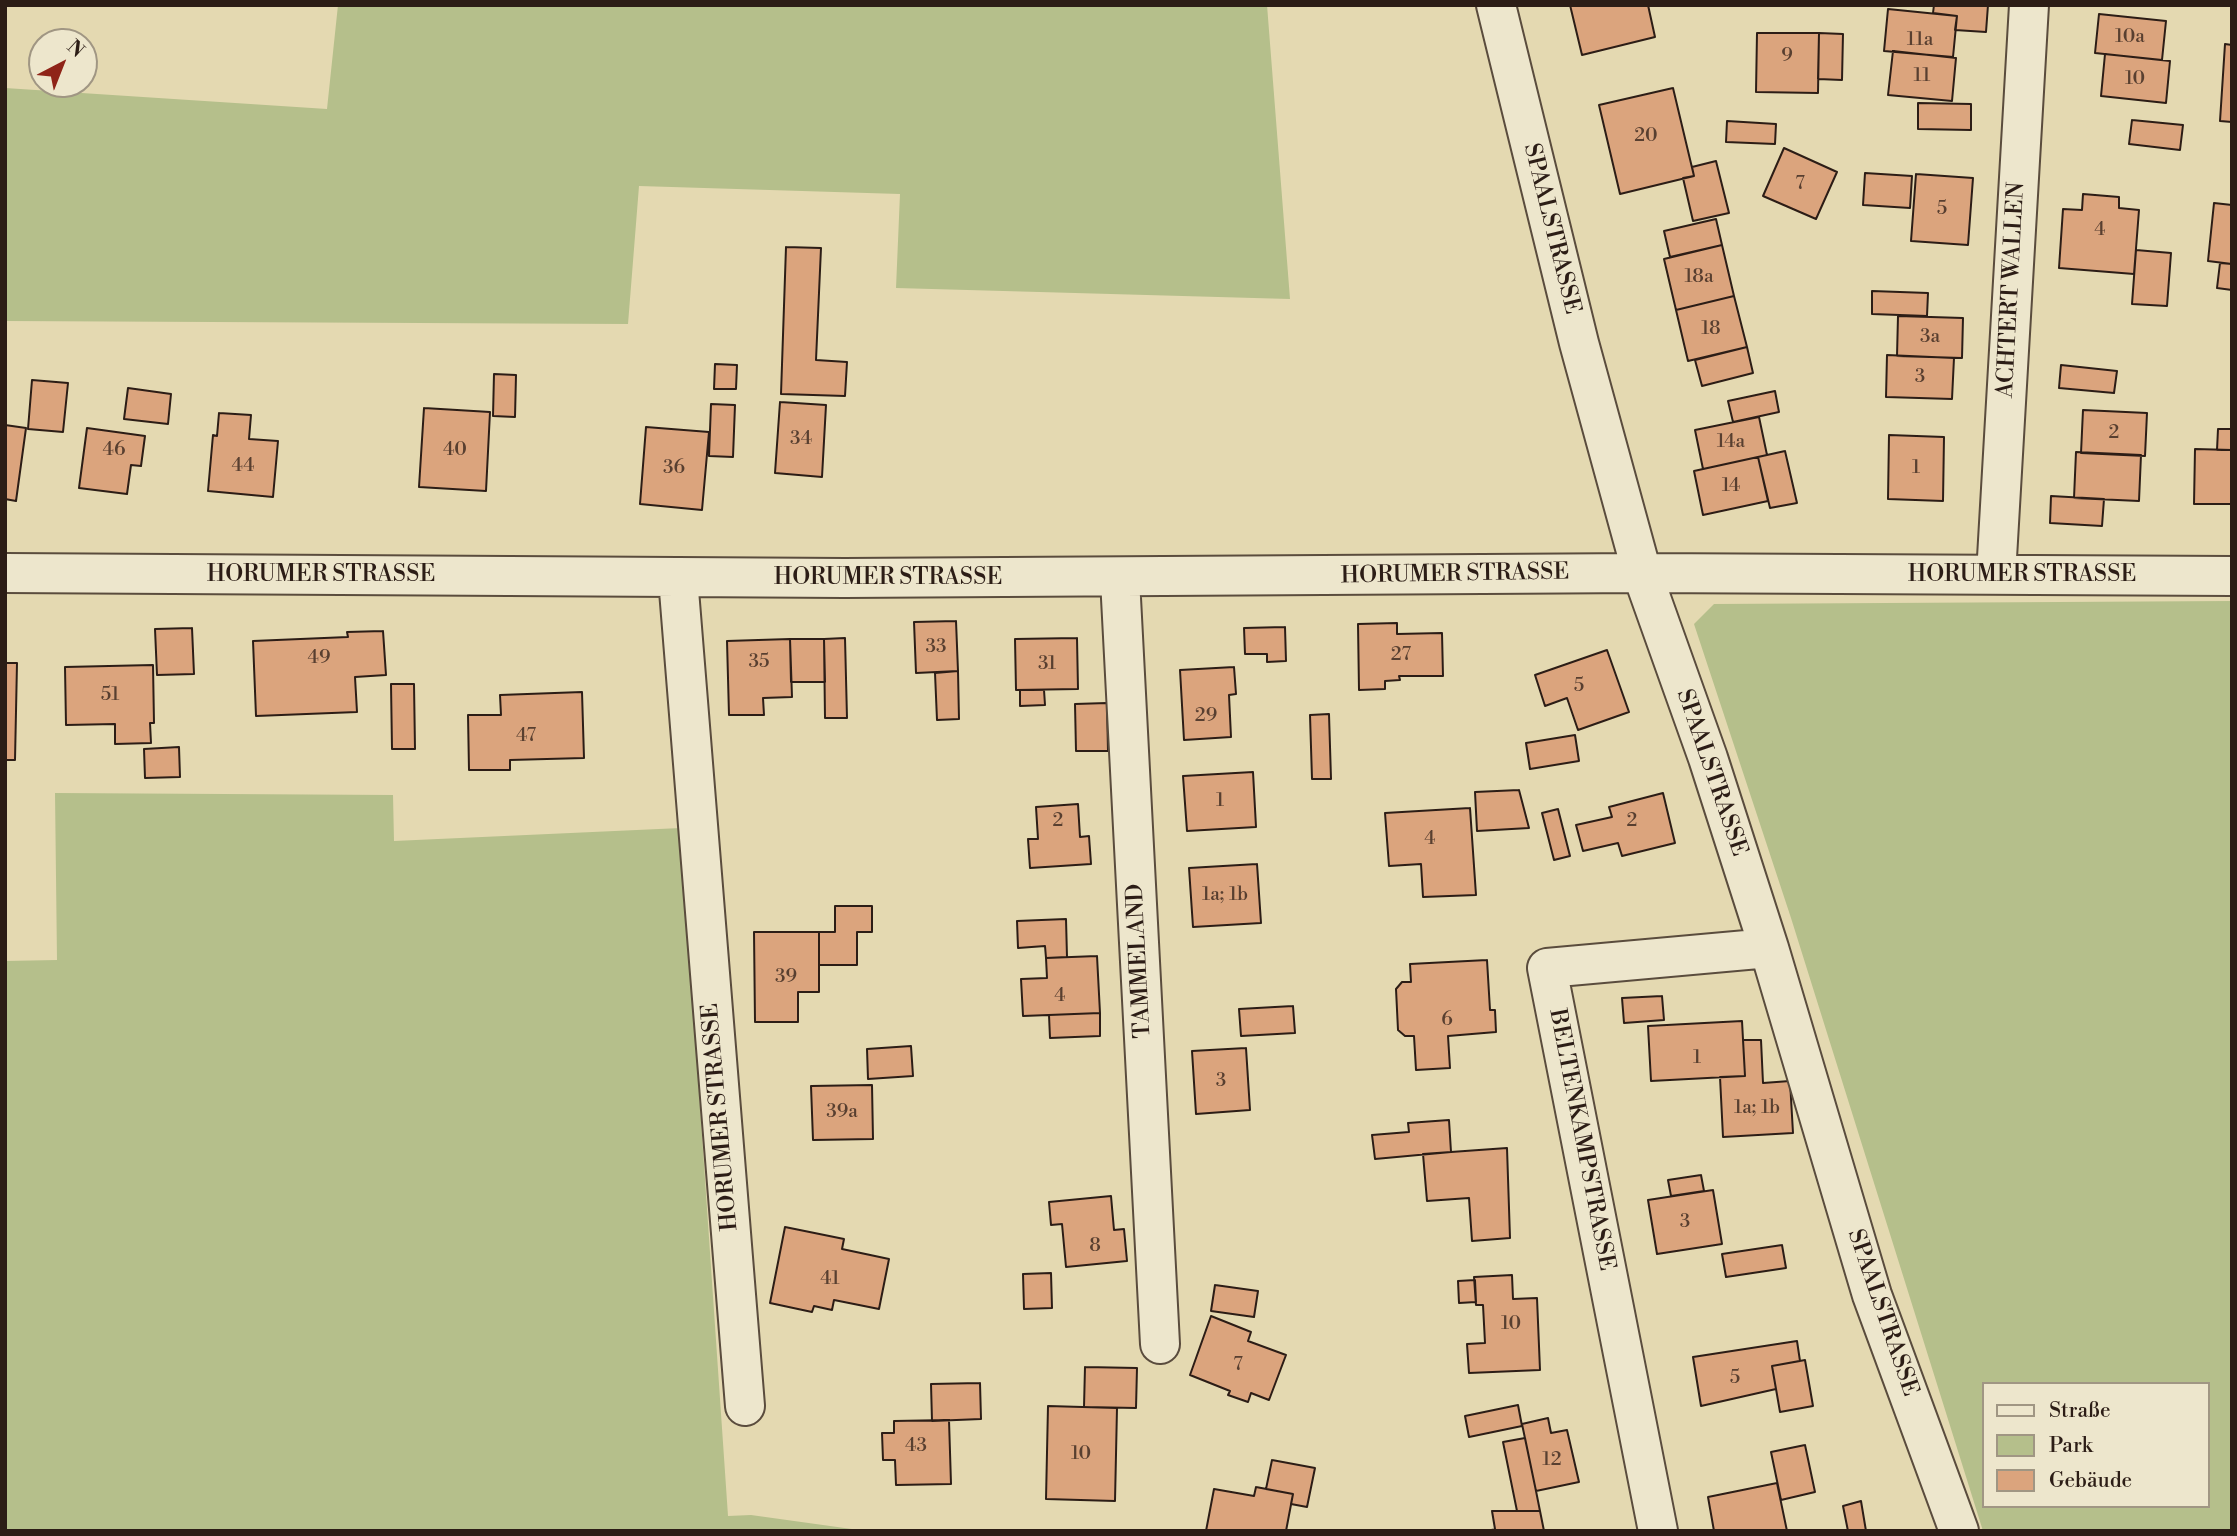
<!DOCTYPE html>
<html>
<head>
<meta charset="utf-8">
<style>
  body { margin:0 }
  #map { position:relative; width:2237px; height:1536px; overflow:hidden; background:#e4d9b1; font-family:"Libre Bodoni",serif }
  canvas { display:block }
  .frame { position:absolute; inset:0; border:7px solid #2c1d16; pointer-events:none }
  .legend { position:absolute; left:1982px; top:1382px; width:228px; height:126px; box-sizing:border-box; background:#ede6cc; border:2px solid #a09683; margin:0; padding:9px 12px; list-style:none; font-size:21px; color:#2c1d16 }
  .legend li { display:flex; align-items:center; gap:14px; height:35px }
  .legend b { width:35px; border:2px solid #a09683 }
  .north { position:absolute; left:28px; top:28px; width:70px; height:70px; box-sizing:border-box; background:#ede6cc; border:2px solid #a09683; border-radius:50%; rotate:42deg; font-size:19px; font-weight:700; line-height:28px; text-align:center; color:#2c1d16 }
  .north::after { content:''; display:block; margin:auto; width:24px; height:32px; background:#8f2418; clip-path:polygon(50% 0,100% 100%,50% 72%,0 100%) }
</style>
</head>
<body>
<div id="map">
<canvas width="2237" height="1536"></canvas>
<div class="frame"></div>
<ul class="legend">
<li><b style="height:9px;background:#ede6cc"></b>Straße</li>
<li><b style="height:19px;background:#b5bf8b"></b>Park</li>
<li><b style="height:19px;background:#dba47d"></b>Gebäude</li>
</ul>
<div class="north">N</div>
</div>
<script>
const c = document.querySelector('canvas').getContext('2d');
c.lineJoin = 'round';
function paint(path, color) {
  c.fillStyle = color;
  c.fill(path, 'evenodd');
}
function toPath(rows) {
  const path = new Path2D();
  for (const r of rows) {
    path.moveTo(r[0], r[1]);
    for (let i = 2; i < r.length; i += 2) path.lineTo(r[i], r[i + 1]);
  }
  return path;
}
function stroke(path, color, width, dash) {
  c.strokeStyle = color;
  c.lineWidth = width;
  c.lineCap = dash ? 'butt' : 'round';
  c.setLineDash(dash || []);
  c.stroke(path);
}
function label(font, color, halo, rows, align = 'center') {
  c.font = font + ' "Libre Bodoni",serif';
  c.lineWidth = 5;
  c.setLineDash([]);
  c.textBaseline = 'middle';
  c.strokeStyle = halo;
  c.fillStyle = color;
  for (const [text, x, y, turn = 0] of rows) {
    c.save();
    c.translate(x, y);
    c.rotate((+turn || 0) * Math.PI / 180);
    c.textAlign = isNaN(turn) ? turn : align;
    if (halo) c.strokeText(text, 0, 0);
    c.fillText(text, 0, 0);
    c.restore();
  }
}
paint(toPath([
  [338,5,1267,5,1290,299,896,288,900,194,639,186,628,324,5,321,5,88,327,109],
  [2232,601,2232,1531,1983,1531,1791,918,1694,624,1714,604],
  [1983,1384,2207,1384,2207,1506,1983,1506],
  [55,793,393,795,394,841,681,828,728,1516,751,1515,866,1531,5,1531,5,961,57,960]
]), '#b5bf8b');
const building = toPath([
  [1570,5,1648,5,1655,37,1582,55,1570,5],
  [1934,5,1988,5,1986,32,1955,30,1957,16,1933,13,1934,5],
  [1888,9,1957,16,1953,57,1884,51,1888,9],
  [2099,14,2166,21,2162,60,2095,53,2099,14],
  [1757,33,1819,33,1818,93,1756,92,1757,33],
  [1819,33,1843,34,1842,80,1818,79,1819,33],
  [2225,44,2232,45,2232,122,2220,121,2225,44],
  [1893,51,1956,58,1952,101,1888,95,1893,51],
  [2105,54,2170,61,2166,103,2101,96,2105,54],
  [1673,88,1694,176,1620,194,1599,105,1673,88],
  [1918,103,1971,104,1971,130,1918,129,1918,103],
  [2132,120,2183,125,2180,150,2129,144,2132,120],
  [1727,121,1776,124,1775,144,1726,142,1727,121],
  [1784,148,1837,172,1816,219,1763,196,1784,148],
  [1716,161,1729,213,1693,221,1683,178,1694,176,1692,167,1716,161],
  [1865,173,1912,176,1910,208,1863,205,1865,173],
  [1916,174,1973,178,1968,245,1911,241,1916,174],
  [2083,194,2119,197,2119,208,2139,210,2134,274,2059,268,2063,209,2082,210,2083,194],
  [2214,203,2232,205,2232,264,2208,261,2214,203],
  [1716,219,1722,245,1670,257,1664,231,1716,219],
  [1722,245,1734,296,1676,310,1664,259,1722,245],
  [786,247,821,248,816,360,847,362,845,396,781,394,786,247],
  [2136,250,2171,253,2167,306,2132,304,2136,250],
  [2220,263,2232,264,2232,290,2217,288,2220,263],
  [1872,291,1928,293,1927,316,1872,314,1872,291],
  [1734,296,1747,347,1688,361,1676,310,1734,296],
  [1898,316,1963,318,1962,358,1897,356,1898,316],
  [1747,347,1753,373,1702,386,1695,360,1747,347],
  [1887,355,1954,358,1952,399,1886,397,1887,355],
  [715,364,737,365,736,389,714,389,715,364],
  [2061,365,2117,371,2114,393,2059,388,2061,365],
  [494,374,516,375,515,417,493,416,494,374],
  [32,380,68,383,63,432,28,429,32,380],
  [128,388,171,394,168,424,124,419,128,388],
  [1775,391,1779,412,1733,422,1728,401,1775,391],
  [780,402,826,405,822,477,775,473,780,402],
  [711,404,735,405,733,457,709,456,711,404],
  [424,408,490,412,486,491,419,487,424,408],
  [2083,410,2147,413,2145,456,2081,453,2083,410],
  [219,413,251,415,249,439,278,441,273,497,208,491,213,435,217,436,219,413],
  [1759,417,1767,455,1703,469,1695,430,1759,417],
  [5,425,26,428,16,501,5,499,5,425],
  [646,427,709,432,702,510,640,504,646,427],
  [87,428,145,436,141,466,131,465,127,494,79,488,87,428],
  [2218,429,2232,429,2232,450,2217,450,2218,429],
  [1889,435,1944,437,1943,501,1888,499,1889,435],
  [2195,449,2232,450,2232,504,2194,504,2195,449],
  [1785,451,1797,503,1770,508,1758,457,1785,451],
  [2076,452,2141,455,2139,501,2074,498,2076,452],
  [1758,457,1768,501,1703,515,1694,471,1758,457],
  [2051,496,2104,499,2102,526,2050,523,2051,496],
  [956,621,958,671,916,673,914,622,956,621],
  [1397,623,1397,634,1442,633,1443,676,1399,676,1400,680,1385,681,1385,689,1359,690,1358,624,1397,623],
  [1285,627,1286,661,1267,662,1267,654,1245,654,1244,628,1285,627],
  [192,628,194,674,157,675,155,629,192,628],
  [383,631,386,675,355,677,357,712,256,716,253,641,348,637,347,632,383,631],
  [845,638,847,718,825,718,824,639,845,638],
  [1077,638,1078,689,1016,690,1015,639,1077,638],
  [790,639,792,697,763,698,764,715,729,715,727,641,790,639],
  [790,639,824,639,825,682,791,682,790,639],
  [1607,650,1629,712,1578,730,1567,698,1545,706,1535,675,1607,650],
  [5,663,17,663,15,760,5,760,5,663],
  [153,665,154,723,150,723,151,743,115,744,115,724,66,725,65,667,153,665],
  [1234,667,1236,694,1229,695,1231,737,1184,740,1180,670,1234,667],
  [958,671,959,719,937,720,935,673,958,671],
  [391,684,414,684,415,749,392,749,391,684],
  [1020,690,1044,690,1045,705,1020,706,1020,690],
  [582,692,584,758,510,760,510,770,469,770,468,715,501,715,500,695,582,692],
  [1107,703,1108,751,1076,751,1075,704,1107,703],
  [1329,714,1331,779,1312,779,1310,715,1329,714],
  [1575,735,1579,761,1530,769,1526,743,1575,735],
  [179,747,180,777,145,778,144,749,179,747],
  [1253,772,1256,827,1187,831,1183,776,1253,772],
  [1519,790,1529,828,1477,831,1475,792,1519,790],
  [1663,793,1675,843,1622,856,1618,843,1583,851,1576,825,1612,817,1609,807,1663,793],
  [1078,804,1080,837,1089,836,1091,864,1030,868,1028,839,1038,839,1036,807,1078,804],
  [1470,808,1476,895,1423,897,1421,864,1389,866,1385,813,1470,808],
  [1558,809,1570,856,1554,860,1542,813,1558,809],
  [1257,864,1261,923,1193,927,1189,868,1257,864],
  [835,906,872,906,872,932,857,932,857,965,819,965,819,932,835,932,835,906],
  [1066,919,1067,957,1046,958,1045,946,1018,948,1017,921,1066,919],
  [754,932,819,932,819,992,798,992,798,1022,755,1022,754,932],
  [1097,956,1100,1013,1023,1016,1021,979,1047,978,1046,958,1097,956],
  [1487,960,1490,1010,1495,1010,1496,1032,1448,1036,1450,1068,1416,1070,1414,1036,1405,1036,1398,1030,1396,989,1402,982,1411,982,1410,964,1487,960],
  [1662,996,1664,1020,1624,1023,1622,998,1662,996],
  [1293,1006,1295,1033,1241,1036,1239,1009,1293,1006],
  [1100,1013,1100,1036,1050,1038,1049,1015,1100,1013],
  [1742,1021,1745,1076,1651,1081,1648,1026,1742,1021],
  [1743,1040,1761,1040,1763,1083,1790,1081,1793,1133,1723,1137,1720,1077,1745,1076,1743,1040],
  [911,1046,913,1076,868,1079,867,1049,911,1046],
  [1246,1048,1250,1110,1196,1114,1192,1051,1246,1048],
  [872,1085,873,1139,813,1140,811,1086,872,1085],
  [1449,1120,1451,1152,1375,1159,1372,1135,1409,1132,1408,1123,1449,1120],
  [1507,1148,1510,1238,1472,1241,1469,1198,1427,1201,1423,1154,1507,1148],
  [1701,1175,1704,1191,1671,1196,1668,1180,1701,1175],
  [1713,1190,1722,1244,1657,1254,1648,1200,1713,1190],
  [1111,1196,1114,1230,1124,1229,1127,1261,1066,1267,1062,1224,1051,1225,1049,1202,1111,1196],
  [785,1227,844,1239,842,1249,889,1259,879,1309,834,1300,832,1310,814,1306,812,1312,770,1303,785,1227],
  [1782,1245,1786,1268,1726,1277,1722,1254,1782,1245],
  [1051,1273,1052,1308,1024,1309,1023,1274,1051,1273],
  [1512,1275,1513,1299,1537,1298,1540,1370,1469,1373,1467,1344,1485,1343,1483,1305,1476,1305,1474,1277,1512,1275],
  [1475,1280,1476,1302,1459,1303,1458,1281,1475,1280],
  [1215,1285,1258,1291,1254,1317,1211,1311,1215,1285],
  [1211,1316,1251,1332,1248,1341,1286,1355,1269,1400,1251,1393,1248,1402,1228,1395,1230,1391,1190,1375,1211,1316],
  [1797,1341,1800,1361,1772,1366,1776,1389,1701,1406,1693,1357,1797,1341],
  [1805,1360,1813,1406,1780,1412,1772,1366,1805,1360],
  [1085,1367,1137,1368,1136,1408,1084,1407,1085,1367],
  [980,1383,981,1419,932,1421,931,1384,980,1383],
  [1518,1405,1522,1426,1469,1437,1465,1416,1518,1405],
  [1048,1406,1117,1408,1115,1501,1046,1499,1048,1406],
  [1548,1418,1551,1433,1567,1430,1579,1482,1536,1491,1522,1424,1548,1418],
  [949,1420,951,1484,896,1485,895,1460,883,1460,882,1433,894,1433,894,1421,949,1420],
  [1525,1438,1536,1491,1540,1511,1517,1511,1503,1442,1525,1438],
  [1805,1445,1815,1492,1781,1500,1771,1452,1805,1445],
  [1272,1460,1315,1468,1307,1507,1291,1504,1293,1494,1266,1489,1272,1460],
  [1777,1483,1787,1531,1714,1531,1708,1497,1777,1483],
  [1256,1487,1293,1494,1286,1531,1206,1531,1214,1489,1254,1496,1256,1487],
  [1861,1501,1866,1531,1848,1531,1843,1506,1861,1501],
  [1492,1511,1540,1511,1544,1531,1488,1531,1495,1529,1492,1511]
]);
paint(building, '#dba47d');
stroke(building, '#2c1d16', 2);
const minor = toPath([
  [1496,5,1579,343,1642,573,1708,758,1769,948,1872,1295,1959,1531],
  [5,573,845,578,1642,573,2232,576],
  [1996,575,2029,5],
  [678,578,745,1406],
  [1120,579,1160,1344],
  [1658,1531,1547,968,1769,948]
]);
stroke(minor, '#5a4c3d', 42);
stroke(minor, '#ede6cc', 38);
label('19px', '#583f30', null, [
  ["10a",2130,37],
  ["11a",1920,40],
  ["9",1787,56],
  ["11",1922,76],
  ["10",2135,79],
  ["20",1646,136],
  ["7",1800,184],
  ["5",1942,209],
  ["4",2100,230],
  ["18a",1699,277],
  ["18",1711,329],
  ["3a",1930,337],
  ["3",1920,377],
  ["2",2114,433],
  ["34",801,439],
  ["14a",1731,442],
  ["46",114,450],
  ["40",455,450],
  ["44",243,466],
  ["36",674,468],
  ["1",1916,468],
  ["14",1731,486],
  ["33",936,647],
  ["27",1401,655],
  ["49",319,658],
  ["35",759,662],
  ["31",1047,664],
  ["5",1579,686],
  ["51",110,695],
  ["29",1206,716],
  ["47",526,736],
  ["1",1220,801],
  ["2",1058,821],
  ["2",1632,821],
  ["4",1430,839],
  ["1a; 1b",1225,895],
  ["39",786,977],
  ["4",1060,996],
  ["6",1447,1020],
  ["1",1697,1058],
  ["3",1221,1081],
  ["1a; 1b",1757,1108],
  ["39a",842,1112],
  ["3",1685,1222],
  ["8",1095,1246],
  ["41",830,1279],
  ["10",1511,1324],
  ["7",1238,1365],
  ["5",1735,1378],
  ["43",916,1446],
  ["10",1081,1454],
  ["12",1552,1460]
]);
label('23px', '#2c1d16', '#ede6cc', [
  ["SPAALSTRASSE",1551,229,76],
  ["ACHTERT WALLEN",2012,290,-87],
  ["HORUMER STRASSE",321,575],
  ["HORUMER STRASSE",1455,575,-1],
  ["HORUMER STRASSE",2022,575],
  ["HORUMER STRASSE",888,578],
  ["SPAALSTRASSE",1711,773,71],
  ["TAMMELAND",1140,961,-93],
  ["HORUMER STRASSE",721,1117,-95],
  ["BELTENKAMPSTRASSE",1581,1140,79],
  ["SPAALSTRASSE",1882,1313,71]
]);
</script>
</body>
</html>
